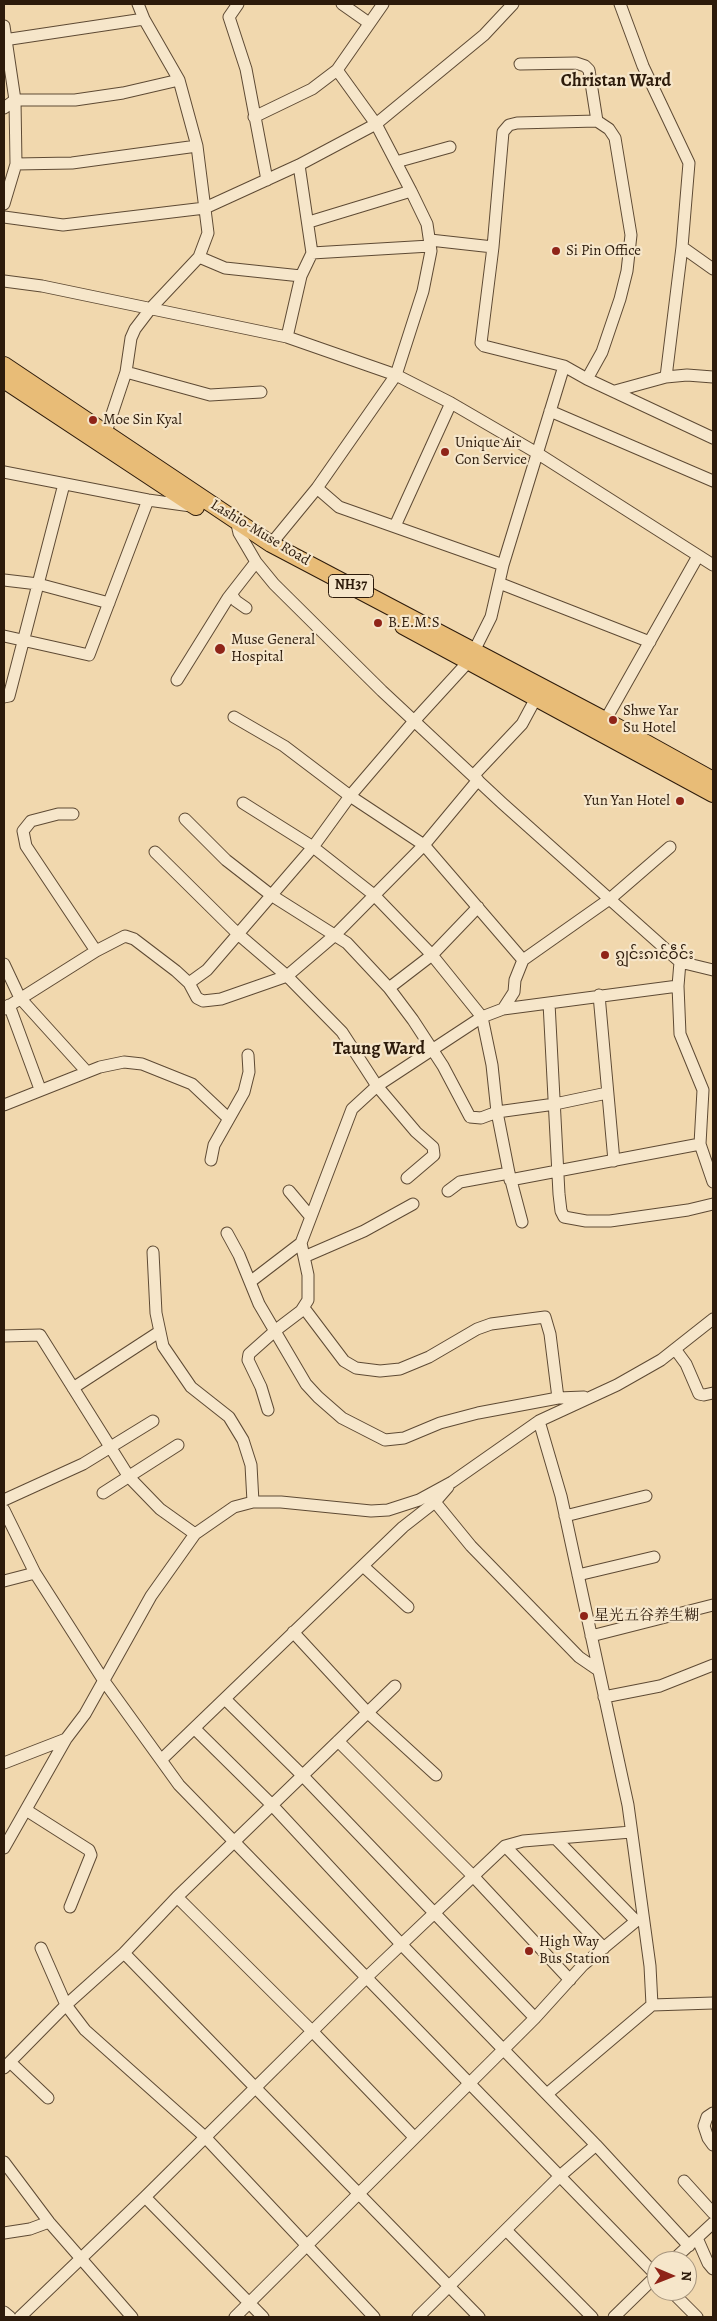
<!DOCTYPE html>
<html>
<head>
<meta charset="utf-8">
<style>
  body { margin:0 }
  #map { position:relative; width:717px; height:2321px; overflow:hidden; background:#f1d8ae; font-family:Alegreya,serif }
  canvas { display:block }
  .frame { position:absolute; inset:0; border:5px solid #2d1b0b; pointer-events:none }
  .north { position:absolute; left:647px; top:2251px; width:50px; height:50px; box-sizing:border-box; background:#f6e6ca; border:1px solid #a6957e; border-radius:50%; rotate:91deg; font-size:14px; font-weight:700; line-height:20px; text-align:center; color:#2d1b0b }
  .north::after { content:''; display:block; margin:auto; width:18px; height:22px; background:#8f2418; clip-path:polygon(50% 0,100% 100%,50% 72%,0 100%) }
</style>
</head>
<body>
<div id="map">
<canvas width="717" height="2321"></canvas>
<div class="frame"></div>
<div class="north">N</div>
</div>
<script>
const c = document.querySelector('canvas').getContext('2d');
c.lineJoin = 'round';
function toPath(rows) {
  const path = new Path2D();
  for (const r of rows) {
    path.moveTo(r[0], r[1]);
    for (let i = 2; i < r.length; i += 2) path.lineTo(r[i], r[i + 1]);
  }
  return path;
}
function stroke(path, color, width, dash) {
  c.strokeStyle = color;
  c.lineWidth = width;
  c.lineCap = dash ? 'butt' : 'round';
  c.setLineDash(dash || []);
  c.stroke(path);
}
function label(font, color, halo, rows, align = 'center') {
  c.font = font + ' Alegreya,"Noto Serif SC","Noto Sans Myanmar",serif';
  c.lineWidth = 4.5;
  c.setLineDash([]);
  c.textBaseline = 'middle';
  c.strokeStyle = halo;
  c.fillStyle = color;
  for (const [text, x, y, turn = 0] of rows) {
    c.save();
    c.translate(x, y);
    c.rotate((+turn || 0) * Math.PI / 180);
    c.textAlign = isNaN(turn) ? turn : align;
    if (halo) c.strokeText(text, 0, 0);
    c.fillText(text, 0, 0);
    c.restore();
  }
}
const minor = toPath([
  [238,4,229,17,246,69,267,180],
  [342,4,369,23],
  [620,4,643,66,689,163,682,247,666,377],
  [4,26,15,100,16,164,4,204],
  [4,40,144,19],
  [520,64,576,63,585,66,589,70,597,121],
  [4,108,15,100,75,100,123,93,179,80],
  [254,117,312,89,337,70,383,4],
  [396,162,450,147],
  [16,164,72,163,197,146],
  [4,217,63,225,205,208,299,165,376,124,484,35,513,4],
  [309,222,411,191],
  [430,240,493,247],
  [682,247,713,269],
  [312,253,430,246],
  [199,257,225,268,301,276],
  [4,281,42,286,287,337,396,375,451,403,537,453,713,565],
  [287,337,301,276,312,253,299,165],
  [126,372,210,395,261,392],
  [587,379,602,352,620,299,627,271,631,235,615,138,609,129,597,121,517,123,509,125,503,132,493,247,481,343,484,346,564,366,587,379,713,438],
  [615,391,666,377,687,375,713,377],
  [550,411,713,481],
  [102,439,106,432,126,372,131,338,135,329,151,308,199,257,208,233,197,146,179,80,144,19,138,4],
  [4,472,148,500,191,506],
  [317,488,339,507,503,565],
  [236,520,239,533,256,562,274,584,382,691,502,803,680,962,713,970],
  [395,526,451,403],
  [271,544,317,488,396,375,423,291,431,251,427,224,411,191,376,124,337,70],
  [4,580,38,584,109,603],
  [499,583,650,642],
  [231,594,236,601,246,608],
  [4,636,89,655,148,500],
  [177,680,228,598,256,562],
  [4,697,9,696,64,484],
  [234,717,284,746,350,796,424,845,523,960],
  [602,726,698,556],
  [473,776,522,724,536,698],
  [243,803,313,847,374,895,432,955,482,1017,492,1065,497,1112,509,1173,522,1222],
  [73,814,58,814,31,821,23,831,26,846,96,951],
  [185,819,226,860,271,895,347,943,389,988,413,1020,443,1066,470,1117,481,1118,497,1112,555,1104,607,1093],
  [155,852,238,934,287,976,342,1032,377,1086,416,1132,433,1147,434,1155,407,1178],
  [680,962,678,986,680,1034,703,1090,700,1144,713,1182],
  [4,964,20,998,87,1072],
  [189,983,207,970,313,847,350,796,415,720,469,661,491,617,503,565,564,366],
  [389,988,432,955,478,907],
  [599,995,614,1161],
  [549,1003,559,1194,561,1211,564,1217,586,1221,610,1221,688,1210,713,1204],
  [9,1005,40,1089],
  [4,1009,96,951,125,936,134,939,176,971,189,983,197,998,203,1001,221,999,287,976,335,935,424,845,478,780],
  [503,1009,514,992,515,980,523,960,611,898,670,847],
  [4,1105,100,1067,124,1062,142,1064,192,1084,228,1118],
  [211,1160,214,1145,244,1092,249,1072,248,1055],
  [510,1180,700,1144],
  [289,1191,310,1216],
  [448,1191,460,1182,509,1173],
  [227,1233,239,1255,259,1304,306,1384,318,1397,342,1418,385,1440,404,1438,440,1423,478,1413,558,1398,584,1397],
  [153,1252,156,1313,163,1346,191,1387,229,1417,243,1440,251,1465,253,1502],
  [304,1257,364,1231,413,1204],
  [250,1282,301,1243],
  [304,1308,344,1361,356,1368,380,1371,400,1369,429,1357,477,1329,491,1324,545,1317,550,1334,558,1398],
  [4,1336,40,1335,129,1477,160,1509,195,1534],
  [675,1349,686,1364,699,1394,704,1395,713,1393],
  [73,1388,159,1332],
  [268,1410,261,1387,248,1360,249,1354,276,1330,301,1311,308,1300,308,1275,301,1243,352,1109,377,1086,482,1017,503,1009,678,986],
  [539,1421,561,1496,628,1805,650,1966,652,2005],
  [103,1493,178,1445],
  [4,1500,83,1464,153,1421],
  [435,1502,471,1546,579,1657,598,1670],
  [4,1510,35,1573,104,1681,179,1785,657,2276],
  [565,1516,646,1496],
  [363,1566,408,1607],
  [578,1575,654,1557],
  [4,1581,35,1573],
  [293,1632,367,1712,436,1775],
  [591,1636,713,1605],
  [604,1697,660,1686,713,1665],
  [226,1700,302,1775,535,2018],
  [194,1728,272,1805,401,1944,596,2145,689,2246],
  [338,1741,473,1876,570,1980],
  [161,1760,403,1527,435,1502,448,1487],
  [4,1763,66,1739],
  [26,1810,89,1850,91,1855,70,1907],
  [556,1839,636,1921],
  [505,1846,604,1948],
  [4,1848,66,1739,85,1714,151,1596,195,1534,234,1507,253,1502,281,1502,371,1511,388,1510,419,1500,452,1482,539,1421,617,1385,661,1360,713,1319],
  [177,1897,313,2032,414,2137],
  [41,1948,66,2005,85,2030,205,2137,374,2317],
  [124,1953,479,2317],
  [10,2062,48,2098],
  [4,2068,66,2005,124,1953,177,1897,395,1686],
  [547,2094,652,2005,713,2003],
  [713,2113,707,2117,704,2126,708,2138,713,2145],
  [4,2162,49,2222,132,2317],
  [684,2181,713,2213],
  [145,2197,263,2317],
  [506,2230,592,2317],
  [4,2233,30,2229,49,2222],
  [697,2238,708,2263,713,2269],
  [672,2261,713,2223],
  [671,2291,697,2317],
  [4,2312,10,2317],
  [20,2317,145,2197,368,1976,505,1846,523,1841,631,1832],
  [235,2317,535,2018,583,1965,636,1921,643,1919],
  [418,2317,560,2176,596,2145],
  [614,2317,657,2275]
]);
const highway = toPath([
  [4,365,271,544,605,720,713,780],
  [4,380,196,507],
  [403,626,713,794]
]);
stroke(minor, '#5e4a34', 13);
stroke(highway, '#2d1b0b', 18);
stroke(minor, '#f6e6ca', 11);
stroke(highway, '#e8bc77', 16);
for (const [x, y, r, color] of [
  [556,251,5,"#8f2418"],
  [93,420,5,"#8f2418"],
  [445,452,5,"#8f2418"],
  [378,623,5,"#8f2418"],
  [220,649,6,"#8f2418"],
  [613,720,5,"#8f2418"],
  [680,801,5,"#8f2418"],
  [605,955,5,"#8f2418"],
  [584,1616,5,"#8f2418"],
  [529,1951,5,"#8f2418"]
]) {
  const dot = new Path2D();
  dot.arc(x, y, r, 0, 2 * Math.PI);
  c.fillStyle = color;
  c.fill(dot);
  stroke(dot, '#f6e6ca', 2);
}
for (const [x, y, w] of [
  [351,586,45]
]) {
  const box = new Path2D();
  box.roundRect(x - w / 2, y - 11.5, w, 23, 4);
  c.fillStyle = '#f6e6ca';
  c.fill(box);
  stroke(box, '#2d1b0b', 1);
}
label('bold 14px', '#2d1b0b', null, [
  ["NH37",351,586]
]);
label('15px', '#2d1b0b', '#f6e6ca', [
  ["Si Pin Office",566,251],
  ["Moe Sin Kyal",103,420],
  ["Unique Air",455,443],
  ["Con Service",455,460],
  ["B.E.M.S",388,623],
  ["Muse General",231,640],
  ["Hospital",231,657],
  ["Shwe Yar",623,711],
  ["Su Hotel",623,728],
  ["Yun Yan Hotel",670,801,"right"],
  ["ၵျွင်းၵၢင်ဝဵင်း",615,955],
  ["星光五谷养生糊",594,1616],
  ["High Way",539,1942],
  ["Bus Station",539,1959]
], 'left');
label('15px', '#2d1b0b', '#f6e6ca', [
  ["Lashio-Muse Road",260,533,31]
]);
label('bold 18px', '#2d1b0b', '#f6e6ca', [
  ["Christan Ward",616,82],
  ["Taung Ward",379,1050]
]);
</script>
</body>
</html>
